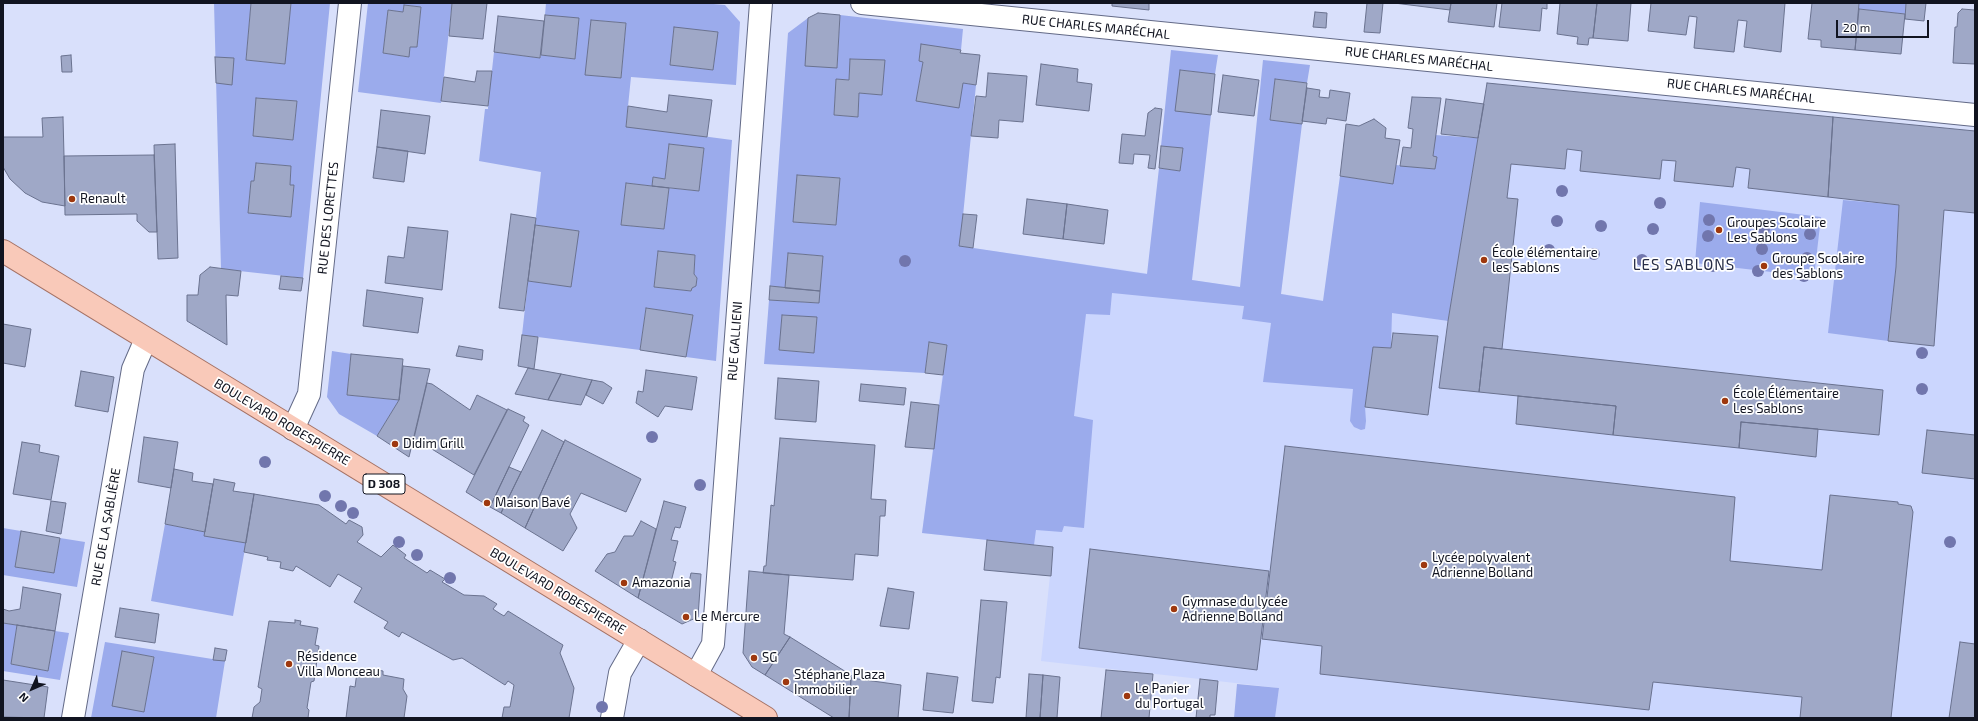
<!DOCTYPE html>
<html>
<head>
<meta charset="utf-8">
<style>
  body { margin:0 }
  #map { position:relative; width:1978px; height:721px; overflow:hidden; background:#d9e0fb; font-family:"Exo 2",sans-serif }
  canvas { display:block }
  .frame { position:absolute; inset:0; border:4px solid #111420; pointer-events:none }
  .north { position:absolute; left:12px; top:669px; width:40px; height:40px; -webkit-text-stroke:3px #fff; paint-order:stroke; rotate:225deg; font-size:11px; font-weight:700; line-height:16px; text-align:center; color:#111420 }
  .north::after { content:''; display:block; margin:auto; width:14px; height:18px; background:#111420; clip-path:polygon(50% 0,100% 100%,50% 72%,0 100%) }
  .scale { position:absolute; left:1836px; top:20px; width:93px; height:18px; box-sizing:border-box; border:2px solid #111420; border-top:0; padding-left:5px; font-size:12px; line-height:14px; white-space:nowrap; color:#111420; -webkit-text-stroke:3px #fff; paint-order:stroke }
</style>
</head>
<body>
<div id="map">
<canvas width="1978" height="721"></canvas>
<div class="frame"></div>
<div class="north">N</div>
<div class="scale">20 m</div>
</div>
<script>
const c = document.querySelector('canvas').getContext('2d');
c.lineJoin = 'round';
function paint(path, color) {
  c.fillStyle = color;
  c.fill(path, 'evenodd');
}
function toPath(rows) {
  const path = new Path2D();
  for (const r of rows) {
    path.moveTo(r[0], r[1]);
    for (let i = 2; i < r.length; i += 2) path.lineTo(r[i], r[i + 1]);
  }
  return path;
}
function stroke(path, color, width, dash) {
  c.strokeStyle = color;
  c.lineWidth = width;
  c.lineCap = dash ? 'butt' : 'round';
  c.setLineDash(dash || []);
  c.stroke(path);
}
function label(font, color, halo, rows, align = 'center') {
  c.font = font + ' "Exo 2",sans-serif';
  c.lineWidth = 3.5;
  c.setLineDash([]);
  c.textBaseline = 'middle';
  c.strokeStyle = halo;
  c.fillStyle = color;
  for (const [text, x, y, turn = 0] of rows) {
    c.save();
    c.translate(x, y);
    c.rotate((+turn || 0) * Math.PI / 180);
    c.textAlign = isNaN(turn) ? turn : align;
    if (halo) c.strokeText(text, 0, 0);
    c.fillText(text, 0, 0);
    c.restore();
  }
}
paint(toPath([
  [1487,83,1975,131,1975,718,1275,718,1279,688,1041,661,1053,547,922,533,959,246,1240,287,1448,321]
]), '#cbd6fe');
paint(toPath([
  [214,3,251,3,246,60,285,64,291,3,330,3,303,278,221,269],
  [256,98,297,101,293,140,253,136],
  [256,163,291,166,290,185,294,186,291,217,248,213,251,181,254,181],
  [368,3,452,3,441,103,358,92],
  [404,5,421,7,417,47,410,47,408,57,383,53,388,10,403,12],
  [546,3,702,3,725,5,740,22,736,85,631,77,626,126,732,140,716,361,686,357,693,315,646,308,640,350,522,335,528,281,571,286,578,231,535,225,541,172,479,161,485,109,488,109,488,106,494,52,540,58,541,55,575,59,579,19,545,15],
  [591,20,626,23,621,78,586,75],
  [674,28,717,32,713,70,670,65],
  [669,144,704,148,699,191,669,188,664,229,621,225,626,183,652,186,653,177,665,179],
  [658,252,695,255,694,274,697,278,696,286,692,288,691,291,654,287],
  [1859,3,1906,3,1905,14,1859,9],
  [840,15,963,29,961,50,921,45,919,61,923,62,916,101,932,103,963,83,976,85,960,246,1147,274,1159,168,1180,171,1183,149,1161,146,1171,50,1218,55,1215,74,1180,70,1211,115,1192,280,1240,287,1263,60,1310,65,1307,83,1275,79,1270,120,1302,124,1281,294,1323,301,1340,176,1393,184,1396,165,1435,169,1437,157,1433,156,1435,135,1478,138,1448,321,1392,313,1391,348,1373,347,1365,407,1366,421,1365,429,1361,430,1354,427,1350,421,1353,389,1263,382,1271,323,1242,319,1244,306,1112,293,1110,315,1086,314,1074,416,1093,420,1084,528,1064,526,1062,532,1036,530,1034,545,922,533,947,345,929,342,925,373,764,364,769,300,818,303,823,256,788,253,785,288,770,286,788,33,808,18,837,68],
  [851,59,884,61,882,94,859,93,858,117,834,115,836,79,849,80],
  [797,175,840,178,836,225,793,222],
  [782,315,817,318,814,353,780,350],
  [1843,200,1899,205,1896,268,1888,341,1828,333],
  [1700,202,1821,217,1814,277,1695,263],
  [332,351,351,354,347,395,399,400,377,436,339,414,327,397],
  [165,524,205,532,205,536,246,543,233,616,151,601],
  [3,528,21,531,15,567,54,573,60,538,85,542,77,587,3,575],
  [3,623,17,625,11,664,48,671,55,631,69,633,60,680,3,671],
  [105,642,225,661,216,718,91,718],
  [122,651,154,657,144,711],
  [1237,684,1279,688,1275,718,1234,718]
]), '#9babec');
const building = toPath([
  [251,3,291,3,285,64,246,60,251,3],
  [452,3,487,3,483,39,449,36,452,3],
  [1112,3,1149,3,1149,10,1112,6,1112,3],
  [1367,3,1383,3,1380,33,1364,32,1367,3],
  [1394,3,1451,3,1450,10,1394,3],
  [1451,3,1497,3,1494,27,1448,22,1451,3],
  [1502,3,1547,3,1547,9,1542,8,1540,31,1499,27,1502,3],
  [1560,3,1597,3,1593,38,1589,38,1588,45,1577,44,1578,37,1557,34,1560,3],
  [1597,3,1631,3,1628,41,1593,38,1597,3],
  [1651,3,1785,3,1781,52,1744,47,1747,21,1738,20,1734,52,1694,48,1697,17,1689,16,1686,35,1648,31,1651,3],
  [1812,3,1859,3,1855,50,1821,47,1821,40,1808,39,1812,3],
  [1906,3,1926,3,1924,21,1905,19,1906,3],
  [404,5,421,7,417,47,410,47,409,57,383,53,388,10,403,12,404,5],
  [1859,9,1905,14,1901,54,1855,50,1859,9],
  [1962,9,1975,10,1975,64,1953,63,1955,27,1957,27,1958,13,1962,9],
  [1315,12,1327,13,1326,28,1313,27,1315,12],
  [818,13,840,15,837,68,805,66,808,18,818,13],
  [545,15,579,18,575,59,541,55,545,15],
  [498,16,544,21,540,58,494,52,498,16],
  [591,20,626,23,621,78,585,75,591,20],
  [674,27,718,32,713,70,670,65,674,27],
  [921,44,961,50,960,53,980,55,976,85,963,83,959,108,916,101,923,62,919,61,921,44],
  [71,55,72,72,62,72,61,56,71,55],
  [215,57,234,58,232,85,216,83,215,57],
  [850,59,885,60,882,95,859,93,858,117,834,115,836,79,849,80,850,59],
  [1041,64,1078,69,1077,82,1092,84,1089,111,1036,105,1041,64],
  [1180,70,1215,74,1211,115,1175,111,1180,70],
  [477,71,492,71,488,106,441,101,444,77,475,82,477,71],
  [988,73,1027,76,1023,122,999,120,998,138,971,136,976,96,986,97,988,73],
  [1223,75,1259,80,1254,116,1218,112,1223,75],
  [1275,79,1307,83,1302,124,1270,120,1275,79],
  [1487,83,1833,117,1828,197,1748,188,1750,169,1736,167,1733,187,1674,181,1676,161,1662,160,1660,179,1580,171,1582,151,1567,149,1565,169,1511,164,1507,198,1518,199,1502,349,1484,347,1479,392,1439,388,1448,321,1487,83],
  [1307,88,1320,90,1319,97,1329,98,1330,90,1350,93,1346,121,1327,118,1326,124,1302,121,1307,88],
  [669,95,712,100,707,137,626,127,628,106,667,112,669,95],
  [1412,97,1441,98,1433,156,1437,157,1435,169,1400,166,1403,147,1411,148,1413,129,1408,128,1412,97],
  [256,98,297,101,293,140,253,136,256,98],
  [1446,99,1484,104,1478,138,1441,134,1446,99],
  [1155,108,1162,109,1155,169,1148,168,1150,155,1134,154,1133,164,1119,163,1122,134,1145,136,1148,113,1155,108],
  [381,110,430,116,425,154,377,147,381,110],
  [63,117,64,156,65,206,42,202,25,193,10,179,3,167,3,137,43,137,42,118,63,117],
  [1833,117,1975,131,1975,213,1944,210,1934,346,1888,341,1896,267,1899,205,1828,197,1833,117],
  [1374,119,1386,128,1385,138,1400,140,1393,184,1340,176,1346,124,1359,126,1374,119],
  [175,144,178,258,158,259,154,145,175,144],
  [669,144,704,148,699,191,652,186,653,177,665,179,669,144],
  [1161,146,1183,148,1180,171,1159,168,1161,146],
  [377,147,408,151,404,182,373,178,377,147],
  [154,155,157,232,149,232,137,221,137,214,65,215,64,156,154,155],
  [256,163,291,166,290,185,294,185,291,217,248,213,251,181,254,181,256,163],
  [797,175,840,178,836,225,793,222,797,175],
  [626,183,669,188,664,229,621,225,626,183],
  [1027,199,1067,204,1063,239,1023,234,1027,199],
  [1067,204,1108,210,1104,244,1063,239,1067,204],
  [511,214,536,218,524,311,499,308,511,214],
  [963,214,977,215,973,248,959,246,963,214],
  [535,225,579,231,571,287,528,281,535,225],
  [408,227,448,231,442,290,385,283,388,256,404,258,408,227],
  [658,251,695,255,694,274,697,278,696,286,692,288,691,291,654,287,658,251],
  [788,253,823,256,820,291,785,288,788,253],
  [210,267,241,271,238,296,226,295,227,345,187,321,187,295,198,295,200,275,210,267],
  [281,276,303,278,301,291,279,289,281,276],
  [770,286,820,291,819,303,769,300,770,286],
  [367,290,423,298,418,333,363,326,367,290],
  [646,308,693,315,686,357,640,350,646,308],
  [782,315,817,317,814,353,779,350,782,315],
  [3,324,31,329,25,367,3,363,3,324],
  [1393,333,1438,336,1428,415,1365,407,1373,347,1391,348,1393,333],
  [522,335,538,337,534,369,518,366,522,335],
  [929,342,947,345,943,375,925,373,929,342],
  [459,346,483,350,482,360,456,356,459,346],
  [1484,347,1883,390,1879,435,1741,422,1739,448,1613,435,1616,406,1479,392,1484,347],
  [351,354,403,359,399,400,347,395,351,354],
  [403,366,430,369,409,457,377,436,399,400,403,366],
  [528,368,561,374,548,400,515,394,528,368],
  [646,370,697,377,692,410,665,406,658,417,636,403,638,391,643,392,646,370],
  [81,371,114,377,108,412,75,406,81,371],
  [561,374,592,380,581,405,548,400,561,374],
  [778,378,819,381,816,422,775,419,778,378],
  [592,380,603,382,612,388,603,404,586,395,592,380],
  [427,383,432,384,470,410,477,395,507,410,474,475,414,438,427,383],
  [861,384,906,388,904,405,859,401,861,384],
  [1518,396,1616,406,1613,435,1516,424,1518,396],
  [911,402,939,405,934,449,905,447,911,402],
  [508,409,525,417,523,421,529,425,490,507,466,492,508,409],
  [1741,422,1818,429,1816,457,1739,448,1741,422],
  [542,430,564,442,525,528,501,513,542,430],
  [1927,430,1975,435,1975,479,1922,473,1927,430],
  [144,437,178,442,171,488,138,482,144,437],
  [780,438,875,445,871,499,886,500,885,516,880,516,878,556,855,554,853,580,763,573,764,566,766,566,771,505,774,506,780,438],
  [565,440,641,479,626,512,581,493,570,514,577,528,563,551,525,528,565,440],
  [22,442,40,445,39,452,59,456,51,500,13,494,22,442],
  [1285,446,1735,497,1730,561,1822,570,1830,495,1898,502,1898,504,1911,506,1913,512,1891,718,1800,718,1802,697,1653,682,1649,710,1320,674,1322,646,1262,639,1285,446],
  [509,467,521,472,501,513,490,507,509,467],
  [174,469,193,473,192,481,213,484,205,532,165,524,174,469],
  [214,479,235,483,233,491,254,494,246,543,204,536,214,479],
  [254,494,319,505,346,524,349,520,362,527,363,535,357,542,381,557,393,545,406,555,404,558,427,573,430,570,445,579,442,582,464,595,484,596,497,604,493,609,499,613,504,616,508,611,563,645,560,653,574,688,569,718,502,718,504,707,510,707,514,685,508,681,505,685,462,658,453,660,402,632,399,637,384,628,388,622,354,602,362,588,338,574,330,587,296,566,293,571,280,568,281,562,267,560,268,557,244,552,254,494],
  [51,501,66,503,61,534,46,531,51,501],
  [664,501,686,507,680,528,675,527,671,540,678,541,673,561,676,562,671,582,684,589,685,585,688,587,691,573,701,574,698,617,682,624,638,598,664,501],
  [641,521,656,529,638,598,595,571,607,554,615,552,624,536,633,536,641,521],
  [21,531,60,538,54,573,15,567,21,531],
  [987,540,1053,547,1051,576,984,570,987,540],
  [1090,549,1269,571,1257,670,1079,648,1090,549],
  [749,571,789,575,784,634,790,637,765,675,752,667,743,653,749,571],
  [23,587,61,594,55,631,3,623,3,609,9,611,20,609,23,587],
  [888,588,914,592,909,629,880,626,888,588],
  [981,600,1007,602,1000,678,996,677,993,703,972,701,981,600],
  [120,608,159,614,155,643,115,637,120,608],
  [295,620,301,621,300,625,318,628,315,645,319,646,314,681,311,682,307,708,309,710,308,718,252,718,254,707,260,702,262,689,258,687,269,621,295,623,295,620],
  [17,625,55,631,48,671,11,664,17,625],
  [790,637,851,675,849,718,834,718,765,675,790,637],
  [1960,642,1975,644,1975,718,1949,718,1960,642],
  [215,648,227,650,225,661,213,660,215,648],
  [122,651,154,657,144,712,112,706,122,651],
  [377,670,383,671,383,675,404,679,403,689,407,696,404,718,346,718,350,686,355,687,357,672,376,674,377,670],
  [1106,670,1153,674,1149,718,1101,718,1106,670],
  [927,673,958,677,953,713,923,710,927,673],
  [1029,674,1043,675,1040,718,1026,718,1029,674],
  [1043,675,1060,677,1057,718,1040,718,1043,675],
  [851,678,901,685,898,718,849,718,851,678],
  [1200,679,1218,681,1215,715,1210,715,1210,718,1196,718,1200,679],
  [3,680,48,687,44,718,3,717,3,680]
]);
paint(building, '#9fa8c7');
stroke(building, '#6a728f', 1);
const minor = toPath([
  [862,3,1975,115],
  [293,429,309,394,350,3],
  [696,675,713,644,761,3],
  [73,718,133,369,146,339],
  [612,718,620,673,639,640]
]);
const primary = toPath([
  [3,251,766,718]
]);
stroke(minor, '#636a87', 24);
stroke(primary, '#a57265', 24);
stroke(minor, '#fff', 22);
stroke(primary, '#f9c9b9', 22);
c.fillStyle = '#7176ad';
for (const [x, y] of [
  [1562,191],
  [1660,203],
  [1709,220],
  [1557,221],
  [1601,226],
  [1653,229],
  [1764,229],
  [1810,234],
  [1708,236],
  [1762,249],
  [1549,250],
  [1594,254],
  [1807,258],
  [1642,260],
  [905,261],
  [1713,266],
  [1758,271],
  [1804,276],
  [1922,353],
  [1922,389],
  [652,437],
  [265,462],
  [700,485],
  [325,496],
  [341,506],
  [353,513],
  [399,542],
  [1950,542],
  [417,555],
  [450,578],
  [602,707]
]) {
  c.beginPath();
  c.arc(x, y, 6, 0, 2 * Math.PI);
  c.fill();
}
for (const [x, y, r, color] of [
  [72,199,4,"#9e380e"],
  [1719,230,4,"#9e380e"],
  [1484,260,4,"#9e380e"],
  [1764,266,4,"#9e380e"],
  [1725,401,4,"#9e380e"],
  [395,444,4,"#9e380e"],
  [487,503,4,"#9e380e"],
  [1424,565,4,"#9e380e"],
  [624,583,4,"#9e380e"],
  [1174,609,4,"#9e380e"],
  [686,617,4,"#9e380e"],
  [754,658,4,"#9e380e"],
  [289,664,4,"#9e380e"],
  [786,682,4,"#9e380e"],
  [1127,696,4,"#9e380e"]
]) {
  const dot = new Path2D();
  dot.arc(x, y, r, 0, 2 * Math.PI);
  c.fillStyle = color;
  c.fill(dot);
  stroke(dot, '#fff', 1.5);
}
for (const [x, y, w] of [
  [384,484,42]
]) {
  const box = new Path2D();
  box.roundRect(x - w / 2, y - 10, w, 20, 3);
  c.fillStyle = '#fff';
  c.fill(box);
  stroke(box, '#111420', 1);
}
label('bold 12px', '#111420', null, [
  ["D 308",384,484]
]);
label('13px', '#111420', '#fff', [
  ["RUE CHARLES MARÉCHAL",1096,27,6],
  ["RUE CHARLES MARÉCHAL",1419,59,6],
  ["RUE CHARLES MARÉCHAL",1741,91,6],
  ["RUE DES LORETTES",328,218,-84],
  ["RUE GALLIENI",735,341,-86],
  ["BOULEVARD ROBESPIERRE",282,422,31],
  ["RUE DE LA SABLIÈRE",106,527,-80],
  ["BOULEVARD ROBESPIERRE",558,591,31]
]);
label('13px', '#111420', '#fff', [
  ["Renault",80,199],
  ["Groupes Scolaire",1727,223],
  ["Les Sablons",1727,238],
  ["École élémentaire",1492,253],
  ["les Sablons",1492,268],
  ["Groupe Scolaire",1772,259],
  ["des Sablons",1772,274],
  ["École Élémentaire",1733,394],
  ["Les Sablons",1733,409],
  ["Didim Grill",403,444],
  ["Maison Bavé",495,503],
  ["Lycée polyvalent",1432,558],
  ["Adrienne Bolland",1432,573],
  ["Amazonia",632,583],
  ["Gymnase du lycée",1182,602],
  ["Adrienne Bolland",1182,617],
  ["Le Mercure",694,617],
  ["Résidence",297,657],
  ["Villa Monceau",297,672],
  ["SG",762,658],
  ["Stéphane Plaza",794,675],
  ["Immobilier",794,690],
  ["Le Panier",1135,689],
  ["du Portugal",1135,704]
], 'left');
c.letterSpacing = '1px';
label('15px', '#272d46', '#fff', [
  ["LES SABLONS",1684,265]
]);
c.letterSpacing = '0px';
</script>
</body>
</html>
